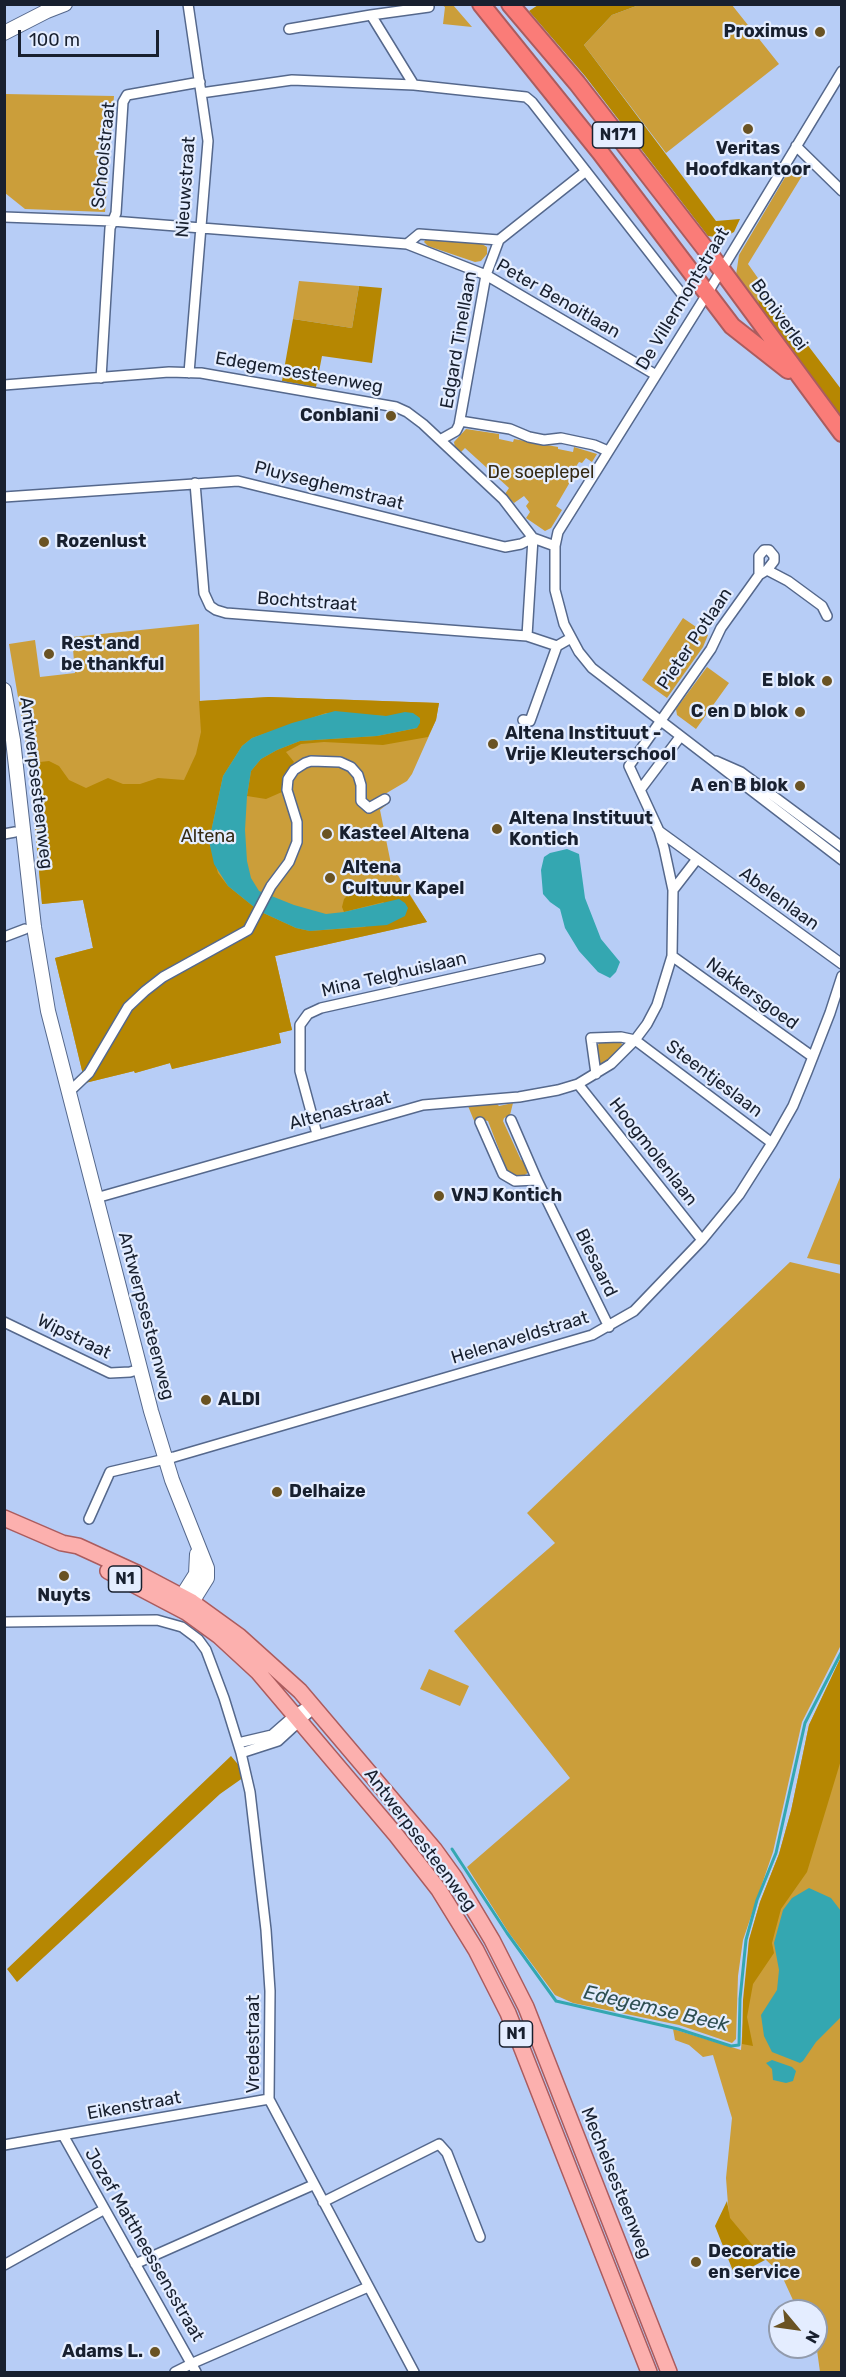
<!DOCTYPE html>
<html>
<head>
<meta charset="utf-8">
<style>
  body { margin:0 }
  #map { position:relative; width:846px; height:2377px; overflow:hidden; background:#b7cdf6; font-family:Rubik,sans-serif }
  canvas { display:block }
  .frame { position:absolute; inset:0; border:6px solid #18202f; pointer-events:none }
  .north { position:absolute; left:768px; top:2299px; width:60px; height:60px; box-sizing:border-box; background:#e4edff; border:2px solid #929bac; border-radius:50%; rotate:119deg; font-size:16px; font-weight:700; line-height:24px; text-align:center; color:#18202f }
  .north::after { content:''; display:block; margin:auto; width:21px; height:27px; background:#6a5323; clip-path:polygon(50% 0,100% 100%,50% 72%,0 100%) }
  .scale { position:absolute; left:18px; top:30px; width:141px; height:27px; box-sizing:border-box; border:3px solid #18202f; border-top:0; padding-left:8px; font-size:18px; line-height:21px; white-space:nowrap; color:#18202f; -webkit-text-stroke:4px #e4edff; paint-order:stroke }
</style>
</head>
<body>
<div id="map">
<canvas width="846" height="2377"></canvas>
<div class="frame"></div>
<div class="north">N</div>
<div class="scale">100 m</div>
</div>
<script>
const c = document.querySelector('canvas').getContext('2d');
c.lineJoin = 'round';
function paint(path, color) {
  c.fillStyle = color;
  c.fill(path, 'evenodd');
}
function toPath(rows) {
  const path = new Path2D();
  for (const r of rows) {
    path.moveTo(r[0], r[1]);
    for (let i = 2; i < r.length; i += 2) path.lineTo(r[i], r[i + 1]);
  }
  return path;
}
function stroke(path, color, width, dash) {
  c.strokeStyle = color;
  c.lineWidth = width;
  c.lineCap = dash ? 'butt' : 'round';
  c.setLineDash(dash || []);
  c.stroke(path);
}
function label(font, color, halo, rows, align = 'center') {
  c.font = font + ' Rubik,sans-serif';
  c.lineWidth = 4.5;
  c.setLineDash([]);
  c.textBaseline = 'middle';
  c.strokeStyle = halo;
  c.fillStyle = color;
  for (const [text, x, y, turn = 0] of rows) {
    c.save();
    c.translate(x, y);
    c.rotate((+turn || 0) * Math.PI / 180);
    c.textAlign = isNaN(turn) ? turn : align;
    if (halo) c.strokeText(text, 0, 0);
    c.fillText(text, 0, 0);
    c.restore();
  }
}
paint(toPath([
  [442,5,453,5,472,27,443,24,445,7],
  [639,5,732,5,779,64,666,153,584,45,612,15],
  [5,94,114,96,105,212,25,209,5,193],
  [798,171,805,171,748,264,772,298,767,295,758,302,758,304,736,275,739,255,787,174],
  [426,239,482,244,487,247,487,254,481,261,475,262,428,246,424,242],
  [299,281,359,286,352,328,293,319],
  [466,429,499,434,499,439,513,442,514,439,558,447,558,449,573,452,574,447,597,454,592,462,586,458,582,463,579,462,575,468,577,470,556,506,562,510,551,528,545,531,526,518,530,512,526,506,529,502,524,496,514,503,505,494,509,488,465,448,460,453,455,448,454,442],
  [683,618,708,635,703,647,667,698,642,680],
  [199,624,200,701,269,697,439,703,436,720,412,774,407,781,385,794,390,802,380,810,391,864,427,922,275,956,292,1030,279,1033,281,1043,172,1069,170,1063,135,1073,134,1071,85,1083,55,958,93,948,83,900,42,904,29,762,9,644,35,640,40,677,75,673,72,637],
  [707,667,729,683,696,729,677,715,676,709],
  [599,1043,621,1043,624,1046,601,1065,599,1065,597,1048],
  [513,1103,510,1115,504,1118,503,1121,521,1160,526,1162,529,1172,522,1177,508,1173,488,1121,483,1120,475,1123,468,1106,497,1104,499,1106],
  [841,1175,841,1265,807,1258],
  [790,1262,841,1274,841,1645,802,1722,773,1852,743,1940,738,1976,736,2039,732,2043,679,2025,573,2003,555,1995,509,1933,467,1867,570,1778,454,1631,555,1543,527,1513],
  [841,1657,841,2372,820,2372,816,2343,816,2311,798,2311,781,2274,749,2244,729,2218,726,2178,732,2118,713,2055,703,2057,689,2045,675,2040,673,2029,741,2050,749,1940,760,1902,779,1854,791,1811,809,1725],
  [429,1669,469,1686,460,1706,420,1689]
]), '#cb9e3a');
paint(toPath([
  [538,5,639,5,612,15,584,45,716,221,740,219,734,232,722,238,708,236,585,76,529,11],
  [359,286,382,288,372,363,322,356,316,387,282,381,293,319,352,328],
  [764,295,772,298,841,389,841,418,758,304,759,297],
  [269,697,439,703,436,720,428,737,383,745,324,742,301,744,286,752,294,762,282,777,282,792,266,799,247,796,251,771,261,759,277,750,300,741,377,736,417,728,386,716,326,713,252,738,242,746,223,776,209,841,218,873,228,886,259,911,296,928,310,931,365,927,384,902,344,912,342,907,344,899,348,895,371,888,383,891,400,880,427,922,275,956,292,1030,279,1033,281,1043,172,1069,170,1063,135,1073,134,1071,85,1083,55,958,93,948,83,900,42,904,30,769,40,762,49,761,59,766,69,780,86,788,108,778,123,784,140,784,158,778,184,780,196,754,201,732,199,701],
  [841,1657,841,1760,807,1872,781,1909,772,1943,774,1953,753,1984,747,2017,753,2046,742,2044,743,2000,749,1940,760,1902,779,1854,791,1811,809,1725],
  [231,1756,247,1775,220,1794,17,1982,7,1969],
  [727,2201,730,2218,765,2260,735,2276,715,2226]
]), '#b68702');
paint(toPath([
  [335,711,386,716,405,712,413,713,420,718,420,723,417,728,377,736,300,741,277,750,261,759,251,771,247,796,245,830,247,861,251,878,259,891,294,905,326,914,344,912,399,899,405,903,408,908,405,916,387,925,310,931,296,928,259,911,228,886,214,864,209,841,223,776,242,746,252,738,292,723],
  [567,849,579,854,585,898,601,939,620,962,616,972,610,978,598,972,579,951,565,928,560,909,550,902,543,894,541,870,544,857,550,853],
  [809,1888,831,1898,841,1911,841,2017,816,2042,803,2061,800,2063,772,2052,764,2036,761,2015,777,1990,779,1970,774,1943,783,1910,792,1898],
  [772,2060,792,2067,796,2071,793,2081,786,2083,773,2080,772,2069,766,2063]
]), '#34a7b1');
stroke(toPath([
  [818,836,842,853],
  [452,1849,507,1933,556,2001,678,2029,731,2046,739,2045,740,1999,746,1940,757,1900,776,1853,805,1723,842,1651]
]), '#34a7b1', 3);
const street = toPath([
  [188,4,208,141,189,373],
  [371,15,429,7],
  [289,29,371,15,414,85],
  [842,71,707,294,558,532,555,546,555,590,564,624,579,652,592,668,842,860],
  [201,93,292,80,414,85,526,97,532,102,681,293],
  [796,146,842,191],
  [4,217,112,221,407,244,486,275,656,375],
  [407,244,419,234,499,240],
  [101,378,110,228,116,213,123,102,127,95,200,82],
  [4,385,169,372,201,373,396,407,407,412,423,424,503,499,533,538,555,546],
  [460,421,510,429,529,437,544,440,561,438,594,445,608,451],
  [440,440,456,431,459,425,486,275,499,240,586,171],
  [195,483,204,593,210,606,216,610,226,613,527,636],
  [4,497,238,481,505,547,521,544,533,538],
  [533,538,527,636,557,646],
  [759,575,759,556,764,550,769,550,774,556,774,561,767,570],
  [523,720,530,721,557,646,571,638],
  [716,761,741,772,842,847],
  [640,790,680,737],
  [659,831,842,964],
  [4,834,15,832],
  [673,890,697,859],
  [4,937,25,929],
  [672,956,813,1057],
  [596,1074,591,1038,621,1037,635,1040,772,1143],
  [578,1084,702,1240],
  [69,1092,89,1073,128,1007,145,991,163,977,248,930,271,886,289,862,297,842,297,822,287,790,288,779,294,770,305,763,311,761,340,762,351,767,358,775,361,785,361,801,369,808,385,799],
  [511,1120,537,1180,609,1327],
  [480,1122,503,1174,515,1181,537,1180],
  [317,1134,300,1071,300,1025,308,1014,321,1008,540,959],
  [96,1198,423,1105,519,1097,558,1090,578,1084,611,1064,635,1040,647,1024,657,1005,672,956,673,890,664,848,659,831,629,766,711,649,721,628,759,575,767,570,788,581,822,606,827,616],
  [4,1322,110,1373,130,1372,140,1369],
  [89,1519,110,1472,174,1457,592,1335,634,1311,702,1240,739,1195,772,1143,793,1106,807,1072,830,1013,842,976],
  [4,1622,157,1620,182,1627,198,1639,206,1650,224,1698,241,1753,250,1792,266,1930,270,1991,269,2099,414,2372],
  [238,1743,272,1735,296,1714,311,1704],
  [241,1753,278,1741,314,1708],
  [63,2135,196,2372],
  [4,2145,269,2099],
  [323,2202,439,2144,447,2153,480,2237],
  [135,2264,313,2185],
  [4,2265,103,2210],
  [175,2372,193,2363,368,2287]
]);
const secondary = toPath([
  [4,33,47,11,65,4],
  [4,690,13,740,34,927,48,1011,151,1411,172,1480,207,1568,207,1578,187,1610],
  [177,1604,196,1574,197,1554]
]);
const primary = toPath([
  [4,1518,62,1543,78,1546,137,1573,192,1602,239,1636,300,1691,434,1849,455,1878,492,1940,526,2007,669,2372],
  [108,1571,186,1612,219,1636,258,1672,396,1835,439,1890,476,1950,508,2013,649,2372]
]);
const highway = toPath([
  [481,4,600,152,732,326,788,370],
  [510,4,577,83,721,269,842,433]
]);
stroke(street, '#55688c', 12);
stroke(secondary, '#55688c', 16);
stroke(primary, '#ab5c5e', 18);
stroke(highway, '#ab5c5e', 20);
stroke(street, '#fff', 9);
stroke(secondary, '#fff', 14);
stroke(primary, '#fcb0ae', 15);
stroke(highway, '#fa7c78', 16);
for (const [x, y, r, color] of [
  [820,32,6,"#6a5323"],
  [748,129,6,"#6a5323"],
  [391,416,6,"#6a5323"],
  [44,542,6,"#6a5323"],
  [49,654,6,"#6a5323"],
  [827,681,6,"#6a5323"],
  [800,712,6,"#6a5323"],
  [493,744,6,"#6a5323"],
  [800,786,6,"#6a5323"],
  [497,829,6,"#6a5323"],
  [327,834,6,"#6a5323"],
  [330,878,6,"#6a5323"],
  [439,1196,6,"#6a5323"],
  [206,1400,6,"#6a5323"],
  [277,1492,6,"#6a5323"],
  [64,1576,6,"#6a5323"],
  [696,2262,6,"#6a5323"],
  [155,2352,6,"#6a5323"]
]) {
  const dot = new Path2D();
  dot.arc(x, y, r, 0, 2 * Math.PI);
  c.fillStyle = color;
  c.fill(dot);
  stroke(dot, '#e4edff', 2);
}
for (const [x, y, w] of [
  [618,135,51],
  [125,1579,33],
  [516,2034,33]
]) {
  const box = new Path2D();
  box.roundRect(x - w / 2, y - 13, w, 26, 4.5);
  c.fillStyle = '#e4edff';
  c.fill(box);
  stroke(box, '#18202f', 1.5);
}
label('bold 16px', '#18202f', null, [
  ["N171",618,135],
  ["N1",125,1579],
  ["N1",516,2034]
]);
label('bold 18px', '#18202f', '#e4edff', [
  ["Proximus",808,32,"right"],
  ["Veritas",748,149,"center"],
  ["Hoofdkantoor",748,170,"center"],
  ["Conblani",379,416,"right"],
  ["Rozenlust",56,542],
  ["Rest and",61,644],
  ["be thankful",61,665],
  ["E blok",815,681,"right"],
  ["C en D blok",788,712,"right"],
  ["Altena Instituut -",505,734],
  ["Vrije Kleuterschool",505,755],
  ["A en B blok",788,786,"right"],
  ["Altena Instituut",509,819],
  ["Kontich",509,840],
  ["Kasteel Altena",339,834],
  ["Altena",342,868],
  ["Cultuur Kapel",342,889],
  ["VNJ Kontich",451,1196],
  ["ALDI",218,1400],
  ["Delhaize",289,1492],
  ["Nuyts",64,1596,"center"],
  ["Decoratie",708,2252],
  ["en service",708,2273],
  ["Adams L.",143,2352,"right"]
], 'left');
label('18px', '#18202f', '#e4edff', [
  ["Schoolstraat",104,155,-84],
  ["Nieuwstraat",186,187,-86],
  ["Peter Benoitlaan",558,299,30],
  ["De Villermontstraat",683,299,-59],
  ["Boniverlei",779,315,54],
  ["Edgard Tinellaan",459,340,-80],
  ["Edegemsesteenweg",299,373,10],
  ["Pluyseghemstraat",329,486,14],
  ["Bochtstraat",307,602,4],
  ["Pieter Potlaan",695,639,-56],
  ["Antwerpsesteenweg",36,783,83],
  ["Abelenlaan",779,899,36],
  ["Mina Telghuislaan",394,975,-13],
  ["Nakkersgoed",752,994,36],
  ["Steentjeslaan",714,1079,37],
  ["Altenastraat",340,1111,-15],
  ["Hoogmolenlaan",653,1152,52],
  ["Biesaard",596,1263,64],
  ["Antwerpsesteenweg",146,1316,75],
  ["Wipstraat",74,1337,26],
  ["Helenaveldstraat",520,1338,-17],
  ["Antwerpsesteenweg",420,1840,53],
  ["Vredestraat",254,2044,-90],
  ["Eikenstraat",134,2106,-10],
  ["Mechelsesteenweg",616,2183,68],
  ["Jozef Mattheessensstraat",144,2245,60]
]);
label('18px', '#342913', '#e4edff', [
  ["De soeplepel",541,473],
  ["Altena",208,837]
]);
label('italic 20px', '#2e4f52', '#e4edff', [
  ["Edegemse Beek",656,2009,13]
]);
</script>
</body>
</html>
